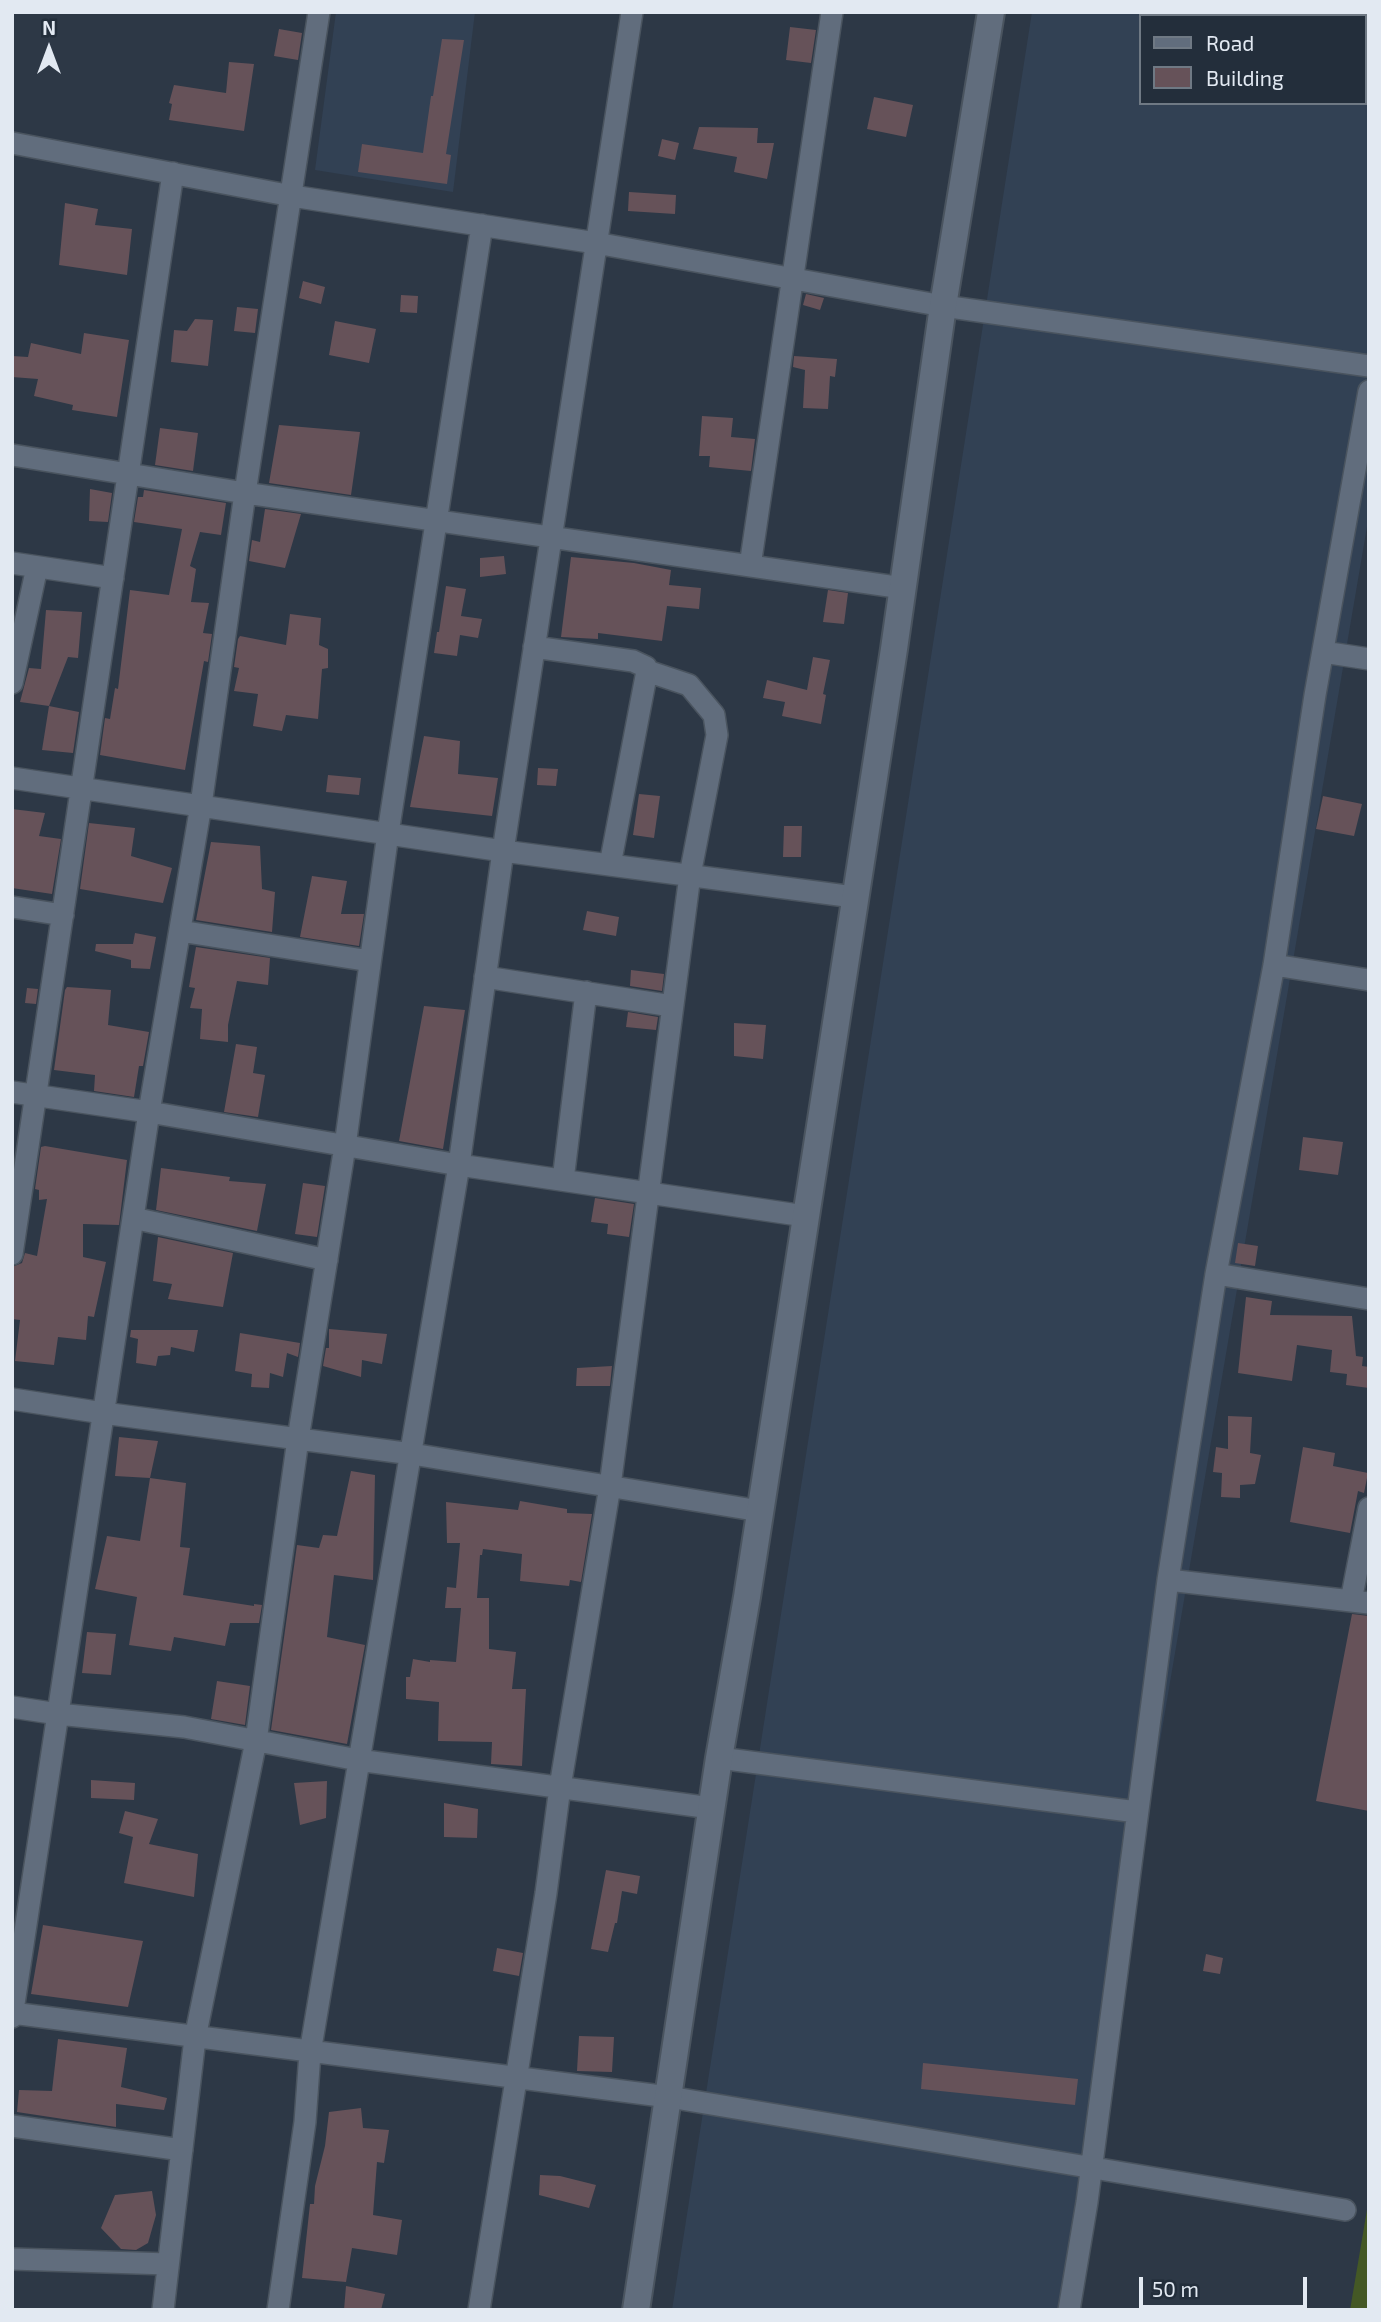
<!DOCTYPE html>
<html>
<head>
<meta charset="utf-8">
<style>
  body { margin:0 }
  #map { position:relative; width:1381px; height:2322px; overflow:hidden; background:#2d3846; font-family:"Exo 2",sans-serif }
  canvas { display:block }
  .frame { position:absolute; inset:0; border:14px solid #e2e9f2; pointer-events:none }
  .legend { position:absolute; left:1139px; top:14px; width:228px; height:91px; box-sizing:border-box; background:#232e3b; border:2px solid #6f7984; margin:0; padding:9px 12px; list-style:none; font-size:21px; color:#e2e9f2 }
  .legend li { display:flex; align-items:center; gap:14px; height:35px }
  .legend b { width:35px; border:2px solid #6f7984 }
  .north { position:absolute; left:14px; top:14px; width:70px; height:70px; -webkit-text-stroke:5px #232e3b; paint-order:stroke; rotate:0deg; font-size:19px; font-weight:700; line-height:28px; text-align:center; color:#e2e9f2 }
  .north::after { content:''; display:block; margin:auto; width:24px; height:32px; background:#e2e9f2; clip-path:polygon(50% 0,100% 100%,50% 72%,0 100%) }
  .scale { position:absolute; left:1139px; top:2277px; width:168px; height:32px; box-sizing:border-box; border:4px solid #e2e9f2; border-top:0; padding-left:9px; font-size:21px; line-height:24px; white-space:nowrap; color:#e2e9f2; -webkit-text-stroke:5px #232e3b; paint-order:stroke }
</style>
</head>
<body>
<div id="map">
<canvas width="1381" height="2322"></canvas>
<div class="frame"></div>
<ul class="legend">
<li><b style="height:9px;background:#616d7d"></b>Road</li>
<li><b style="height:19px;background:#665259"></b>Building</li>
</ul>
<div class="north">N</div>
<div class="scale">50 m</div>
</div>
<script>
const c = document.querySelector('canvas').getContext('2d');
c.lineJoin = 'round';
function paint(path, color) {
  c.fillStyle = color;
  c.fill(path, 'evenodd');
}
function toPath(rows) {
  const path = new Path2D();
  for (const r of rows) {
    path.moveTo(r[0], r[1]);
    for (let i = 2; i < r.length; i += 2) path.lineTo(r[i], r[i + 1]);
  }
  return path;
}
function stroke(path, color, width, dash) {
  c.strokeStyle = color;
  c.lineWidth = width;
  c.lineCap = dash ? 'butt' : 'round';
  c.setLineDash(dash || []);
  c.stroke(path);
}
paint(toPath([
  [336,12,475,12,453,192,315,170],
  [1032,12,1369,12,1369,515,1063,2310,672,2310],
  [1141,16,1365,16,1365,103,1141,103]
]), '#324154');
paint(toPath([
  [1369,2198,1369,2310,1350,2310]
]), '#445825');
paint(toPath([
  [790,27,816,30,811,63,786,60],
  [279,29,302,33,298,60,274,56],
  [442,39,464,40,446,154,451,155,447,184,358,172,362,144,423,153,431,96,433,96],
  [229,62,254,64,244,131,169,120,172,104,169,103,174,85,226,93],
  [874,97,913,105,906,137,867,129],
  [699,127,758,128,757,143,774,143,767,179,734,172,737,157,693,149],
  [662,139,679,143,675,160,658,156],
  [629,192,676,195,675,214,628,211],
  [65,203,98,209,95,225,132,229,127,275,59,265],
  [303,281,325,287,321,304,299,298],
  [806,294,824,298,820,310,803,305],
  [401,295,418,296,417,313,400,312],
  [237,307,258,309,255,333,234,331],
  [195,319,213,320,208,366,171,362,174,330,187,331],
  [335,321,376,329,369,363,329,355],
  [84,333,129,340,117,417,72,410,73,405,34,396,38,379,12,377,12,356,28,357,31,343,81,354],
  [794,356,837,359,835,377,830,376,828,409,803,408,805,370,793,367],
  [702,416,733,418,731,437,755,439,751,471,709,467,710,456,699,456],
  [279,425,360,432,351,495,269,483],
  [160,428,198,433,193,471,155,465],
  [90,489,112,493,108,522,89,521],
  [144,490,226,503,221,535,200,532,190,566,196,569,191,602,209,603,203,633,212,634,208,662,204,661,185,770,100,755,105,718,110,719,115,688,118,689,130,590,169,595,182,529,134,522,138,497,143,497],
  [265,509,301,514,285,568,249,561,252,540,260,542],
  [504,556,506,574,480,577,480,558],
  [571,557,634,563,671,570,669,585,701,588,699,609,667,606,662,641,598,633,598,639,561,637],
  [446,586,466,589,461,616,482,619,478,638,460,635,457,656,434,653,437,632,439,632],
  [828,590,848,593,844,624,823,622],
  [46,610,82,612,78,658,68,657,49,706,20,702,29,668,41,669],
  [290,614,321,618,319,645,328,649,328,668,322,669,318,719,286,715,282,731,253,726,258,694,234,691,239,668,234,667,238,639,240,636,286,645],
  [813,657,830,660,823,694,826,695,821,724,782,716,785,702,763,698,767,680,807,690],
  [49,706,79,712,73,753,42,750],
  [424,736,460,741,458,774,498,778,492,816,410,807],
  [538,768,558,769,556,786,537,785],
  [328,775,361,778,359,795,326,792],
  [639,794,660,796,654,838,633,835],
  [1323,796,1362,804,1354,836,1316,829],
  [12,809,45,813,39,836,61,839,52,894,12,888],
  [89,823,135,828,131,856,172,868,163,903,80,889],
  [784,826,802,826,801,857,783,857],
  [211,842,260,846,262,889,275,892,272,932,196,920],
  [312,876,347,881,341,914,364,914,359,946,300,937],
  [587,911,619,917,616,936,583,930],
  [135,933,156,937,150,969,131,968,131,960,95,951,96,944,133,944],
  [196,947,270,958,268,985,237,981,228,1025,228,1042,200,1039,202,1009,190,1008,195,988,189,987],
  [631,970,664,974,662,991,630,986],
  [67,987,111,990,108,1025,149,1032,143,1066,139,1066,134,1097,94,1091,95,1075,54,1070,65,990],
  [27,988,38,989,36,1004,25,1003],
  [424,1006,465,1010,443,1149,399,1141],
  [628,1012,658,1017,656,1030,626,1027],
  [734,1023,766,1025,763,1059,734,1056],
  [236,1044,257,1047,253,1073,265,1075,258,1117,224,1112],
  [1303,1137,1343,1142,1338,1175,1299,1170],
  [45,1146,127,1160,119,1225,83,1224,83,1257,106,1262,94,1317,88,1316,86,1340,58,1337,54,1365,15,1361,20,1320,12,1319,12,1267,22,1263,25,1253,37,1256,47,1199,39,1200,39,1190,35,1189,41,1147],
  [161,1168,230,1177,229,1181,266,1184,257,1231,156,1210],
  [303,1183,325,1186,317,1237,295,1234],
  [595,1198,634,1204,629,1237,607,1234,608,1224,591,1222],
  [158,1237,233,1253,223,1307,168,1299,172,1284,153,1281],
  [1238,1243,1258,1246,1255,1266,1235,1263],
  [1246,1297,1272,1301,1270,1315,1352,1316,1356,1356,1363,1357,1362,1366,1369,1367,1369,1388,1346,1385,1347,1374,1330,1372,1332,1350,1297,1345,1292,1381,1238,1373],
  [329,1329,387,1334,382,1364,362,1360,361,1377,323,1366,326,1348,329,1348],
  [131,1330,198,1330,194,1352,171,1347,170,1355,158,1356,156,1366,136,1363,138,1339,130,1337],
  [240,1333,300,1343,298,1357,287,1353,283,1377,270,1373,269,1388,251,1387,252,1374,235,1371],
  [612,1366,610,1386,576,1386,577,1368],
  [1228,1416,1252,1417,1250,1453,1261,1455,1255,1484,1240,1485,1240,1498,1221,1497,1222,1473,1213,1472,1216,1447,1228,1449],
  [119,1437,158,1441,150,1478,115,1476],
  [1303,1447,1335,1453,1333,1466,1368,1473,1364,1493,1358,1491,1350,1533,1290,1522],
  [351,1471,375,1475,373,1580,334,1575,327,1637,365,1645,347,1744,271,1730,297,1545,319,1548,323,1535,337,1536],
  [150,1478,186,1483,180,1547,190,1548,183,1595,254,1606,254,1604,262,1605,259,1623,230,1623,225,1646,174,1637,171,1651,129,1645,137,1597,95,1589,107,1536,140,1541],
  [520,1501,567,1509,567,1513,592,1514,581,1582,570,1580,569,1586,520,1581,522,1554,483,1549,482,1555,480,1555,477,1598,489,1598,489,1649,516,1652,512,1689,526,1689,522,1766,491,1764,492,1742,438,1741,439,1702,406,1699,406,1677,410,1677,413,1659,430,1662,430,1660,456,1662,461,1608,445,1608,447,1587,456,1588,460,1543,447,1543,446,1502,518,1510],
  [1352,1614,1369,1616,1369,1811,1316,1801],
  [87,1632,116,1634,111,1675,82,1673],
  [217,1681,250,1686,245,1725,211,1719],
  [91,1780,135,1783,134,1800,91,1798],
  [327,1781,326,1818,300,1825,294,1783],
  [444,1803,478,1809,477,1838,444,1837],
  [125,1811,158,1819,149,1844,198,1854,194,1897,124,1883,133,1837,119,1833],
  [606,1870,640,1876,637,1894,622,1891,617,1923,615,1923,608,1952,591,1949],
  [43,1925,143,1941,128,2007,31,1994],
  [497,1948,523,1953,519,1976,493,1971],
  [1206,1954,1223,1958,1220,1974,1203,1971],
  [579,2036,614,2037,612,2072,577,2071],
  [58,2039,127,2048,121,2087,167,2098,164,2110,116,2104,116,2127,17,2112,19,2090,52,2091],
  [923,2063,1078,2079,1075,2105,921,2089],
  [361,2108,363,2128,389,2130,384,2163,377,2162,373,2215,402,2220,397,2255,352,2248,346,2282,302,2278,310,2204,314,2204,315,2186,325,2146,329,2112],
  [540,2175,560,2176,596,2185,589,2208,539,2195],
  [152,2191,156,2215,148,2243,136,2250,121,2249,101,2228,115,2195],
  [346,2286,385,2294,381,2310,344,2310]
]), '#665259');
const minor = toPath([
  [12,143,292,196,596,243,943,306,1369,366],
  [12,455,245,493,903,588],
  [12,563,113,578],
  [750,566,832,12],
  [534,647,633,661,646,667,647,671,610,865],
  [1323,652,1369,659],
  [12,683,37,567],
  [12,778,503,851,854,897],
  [12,907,63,915],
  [180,931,370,961],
  [1274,965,1369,980],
  [485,977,672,1006],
  [12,1092,149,1112,459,1165,805,1216],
  [563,1180,586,992],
  [133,1218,327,1260],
  [12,1254,173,173],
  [1216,1274,1369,1299],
  [12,1399,103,1413,412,1454,760,1511],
  [1168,1580,1369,1603],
  [1351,1601,1369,1508],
  [12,1707,58,1714,184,1727,358,1760,711,1808],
  [719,1758,1137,1812],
  [12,2013,669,2097,1345,2210],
  [12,2017,149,1112,201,805,245,493,319,12],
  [12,2126,182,2150],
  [12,2259,168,2264],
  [163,2310,195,2038,256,1741,298,1439,345,1146,388,833,482,225],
  [278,2310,305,2122,310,2053,459,1165,503,851,632,12],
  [479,2310,546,1893,560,1787,610,1486,690,875,717,735,714,715,689,685,647,671],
  [1069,2310,1087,2202,1168,1580,1216,1274,1274,965,1315,695,1369,391]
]);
const tertiary = toPath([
  [636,2310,719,1758,747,1597,894,649,943,306,991,12]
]);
stroke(minor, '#4a545f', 24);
stroke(tertiary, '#4a545f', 30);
stroke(minor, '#616d7d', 21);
stroke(tertiary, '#616d7d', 26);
</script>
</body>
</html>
